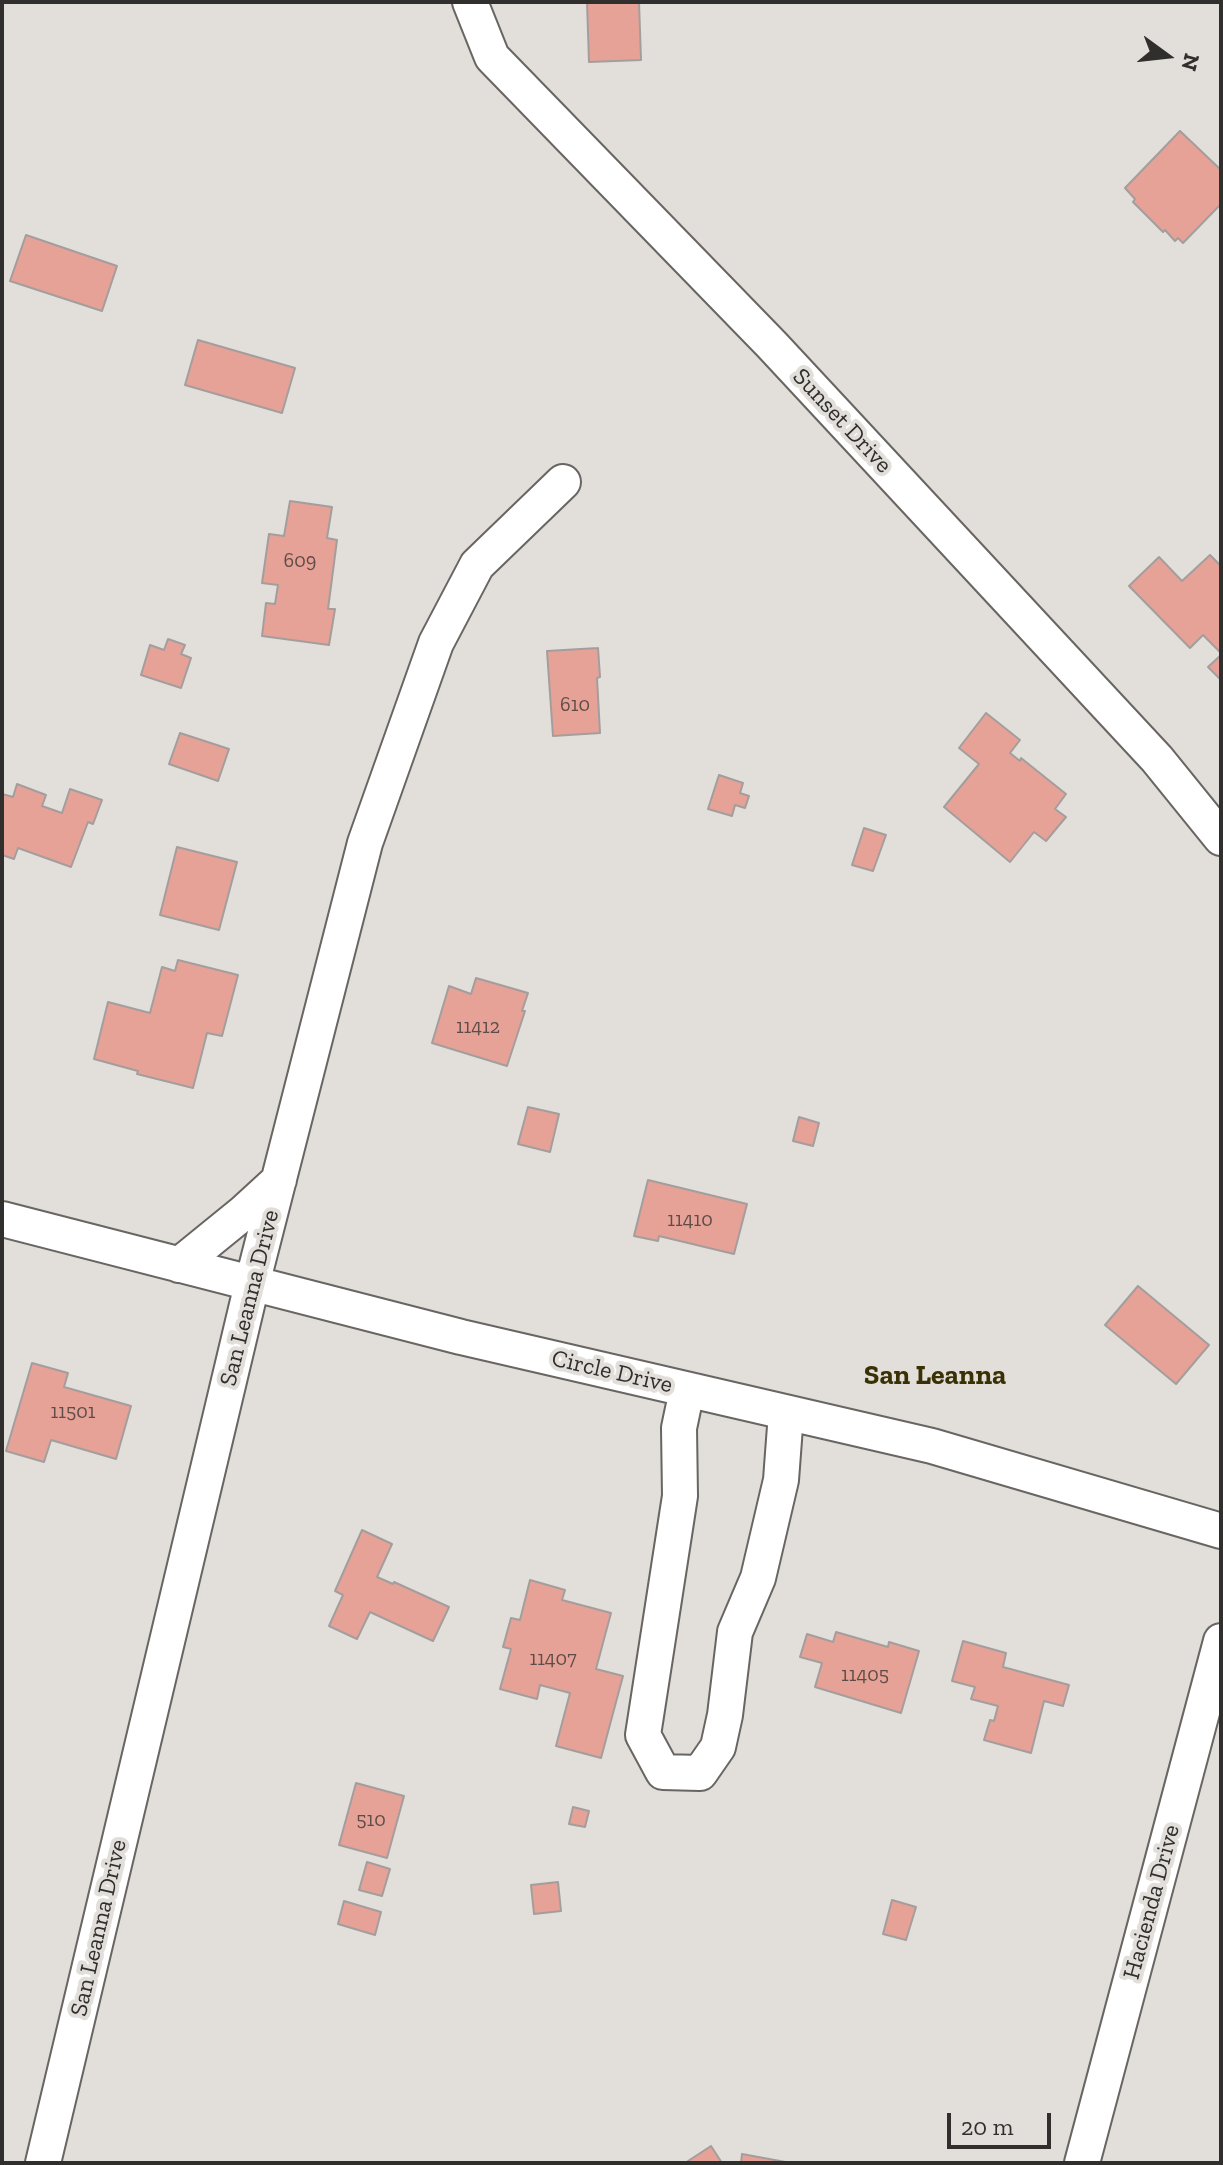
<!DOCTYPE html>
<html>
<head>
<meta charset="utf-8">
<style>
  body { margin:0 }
  #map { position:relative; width:1223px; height:2165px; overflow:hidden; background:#e2deda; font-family:"Zilla Slab",serif }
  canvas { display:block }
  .frame { position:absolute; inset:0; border:4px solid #302f2d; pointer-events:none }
  .north { position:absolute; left:1127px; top:16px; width:80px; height:80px; -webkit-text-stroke:6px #e2deda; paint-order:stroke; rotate:105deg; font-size:22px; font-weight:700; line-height:32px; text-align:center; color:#302f2d }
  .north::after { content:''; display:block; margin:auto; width:28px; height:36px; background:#302f2d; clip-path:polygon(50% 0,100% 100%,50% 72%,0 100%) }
  .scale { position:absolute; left:947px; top:2113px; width:104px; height:36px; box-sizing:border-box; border:4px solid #302f2d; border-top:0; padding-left:10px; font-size:24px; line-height:28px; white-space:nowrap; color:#302f2d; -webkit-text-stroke:6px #e2deda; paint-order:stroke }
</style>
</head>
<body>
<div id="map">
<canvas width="1223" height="2165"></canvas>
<div class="frame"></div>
<div class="north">N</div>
<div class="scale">20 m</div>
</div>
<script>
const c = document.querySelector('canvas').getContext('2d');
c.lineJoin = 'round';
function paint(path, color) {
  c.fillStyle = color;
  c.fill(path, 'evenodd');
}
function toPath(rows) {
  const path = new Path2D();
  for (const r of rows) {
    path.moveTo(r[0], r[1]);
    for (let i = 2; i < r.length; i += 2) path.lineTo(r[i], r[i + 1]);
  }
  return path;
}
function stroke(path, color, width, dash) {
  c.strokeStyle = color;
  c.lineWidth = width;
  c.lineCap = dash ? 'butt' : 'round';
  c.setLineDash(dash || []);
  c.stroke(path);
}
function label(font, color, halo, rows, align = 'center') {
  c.font = font + ' "Zilla Slab",serif';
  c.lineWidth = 8;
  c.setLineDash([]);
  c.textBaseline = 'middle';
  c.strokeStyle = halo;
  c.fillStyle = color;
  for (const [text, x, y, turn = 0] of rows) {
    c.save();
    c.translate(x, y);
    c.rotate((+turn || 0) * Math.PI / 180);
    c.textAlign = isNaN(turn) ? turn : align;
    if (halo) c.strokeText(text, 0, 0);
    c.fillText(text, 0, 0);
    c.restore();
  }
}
const building = toPath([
  [587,2,639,2,641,60,589,62,587,2],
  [1180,131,1221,170,1221,208,1219,206,1183,243,1178,238,1175,241,1165,230,1163,232,1133,202,1135,199,1125,188,1180,131],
  [26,235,117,266,102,311,10,281,26,235],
  [198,340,295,368,282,413,185,385,198,340],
  [290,501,332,507,327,538,337,540,328,609,335,609,329,645,262,636,266,603,275,604,278,585,262,583,269,534,284,536,290,501],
  [1210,555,1221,566,1221,653,1203,635,1190,648,1129,586,1159,557,1182,581,1210,555],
  [168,639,185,645,181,654,191,658,181,688,141,675,150,645,164,650,168,639],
  [598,648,600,677,597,678,600,733,553,736,547,651,598,648],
  [1221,655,1221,680,1208,667,1221,655],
  [986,713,1020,740,1010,753,1020,761,1021,758,1066,794,1055,809,1066,817,1046,841,1034,832,1010,862,944,807,979,764,959,748,986,713],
  [180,733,229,749,218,781,169,764,180,733],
  [719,775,743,783,740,793,749,796,745,808,735,805,732,816,708,809,719,775],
  [17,784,46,795,42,806,62,813,70,789,102,800,93,824,88,822,71,867,18,848,14,859,2,855,2,794,13,797,17,784],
  [864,828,886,835,873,871,852,865,864,828],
  [177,847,237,862,219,930,160,915,177,847],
  [178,960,238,975,222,1036,207,1033,193,1088,137,1074,138,1071,94,1059,108,1002,150,1013,162,967,175,971,178,960],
  [476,978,528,993,522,1011,525,1011,507,1066,432,1043,449,986,471,994,476,978],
  [528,1107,559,1114,550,1152,518,1144,528,1107],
  [799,1117,819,1123,813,1146,793,1141,799,1117],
  [648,1180,747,1204,734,1254,659,1236,658,1241,634,1236,648,1180],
  [1138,1286,1209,1345,1176,1384,1105,1325,1138,1286],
  [32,1363,68,1373,64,1387,131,1406,116,1459,51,1440,44,1462,6,1451,32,1363],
  [362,1530,392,1544,377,1577,393,1584,394,1582,449,1607,433,1641,370,1612,357,1639,329,1626,343,1595,335,1591,362,1530],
  [530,1580,565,1590,562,1600,611,1613,596,1669,623,1676,601,1758,556,1746,570,1693,540,1685,537,1699,500,1689,511,1649,503,1647,511,1618,520,1620,530,1580],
  [836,1632,888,1647,889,1642,919,1651,901,1713,815,1687,822,1663,800,1657,807,1634,833,1642,836,1632],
  [963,1641,1006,1653,1003,1667,1069,1685,1063,1706,1044,1701,1031,1753,984,1740,990,1720,994,1721,998,1706,971,1699,975,1687,952,1681,963,1641],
  [356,1783,404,1796,387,1858,339,1845,356,1783],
  [573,1807,589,1811,585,1827,569,1824,573,1807],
  [367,1862,390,1869,382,1896,359,1890,367,1862],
  [558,1882,561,1911,534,1914,531,1885,558,1882],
  [892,1900,916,1907,906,1940,883,1934,892,1900],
  [344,1901,381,1912,375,1935,338,1924,344,1901],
  [711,2146,722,2163,685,2163,711,2146],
  [742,2154,791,2163,741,2163,742,2154]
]);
paint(building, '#e7a297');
stroke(building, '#a39e9d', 2);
const minor = toPath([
  [470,2,492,57,772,345,1157,759,1221,838],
  [2,1219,461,1337,932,1446,1221,1531],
  [179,1265,243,1213,279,1180],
  [687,1390,679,1428,680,1496,643,1735,663,1772,700,1773,718,1747,725,1715,735,1632,758,1578,781,1480,786,1413],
  [43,2163,252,1284,365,843,436,643,477,565,563,482],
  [1082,2163,1221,1641]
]);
stroke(minor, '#686562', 38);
stroke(minor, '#fff', 34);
label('20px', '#5e4c48', null, [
  ["609",300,561],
  ["610",575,705],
  ["11412",478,1027],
  ["11410",690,1220],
  ["11501",73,1412],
  ["11407",553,1659],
  ["11405",865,1675],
  ["510",371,1820]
]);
label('24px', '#302f2d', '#e2deda', [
  ["Sunset Drive",842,421,47],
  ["San Leanna Drive",250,1298,-76],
  ["Circle Drive",612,1372,13],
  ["Hacienda Drive",1152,1902,-75],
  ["San Leanna Drive",99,1928,-77]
]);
label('bold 28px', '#393004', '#e2deda', [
  ["San Leanna",935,1376]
]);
</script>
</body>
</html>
